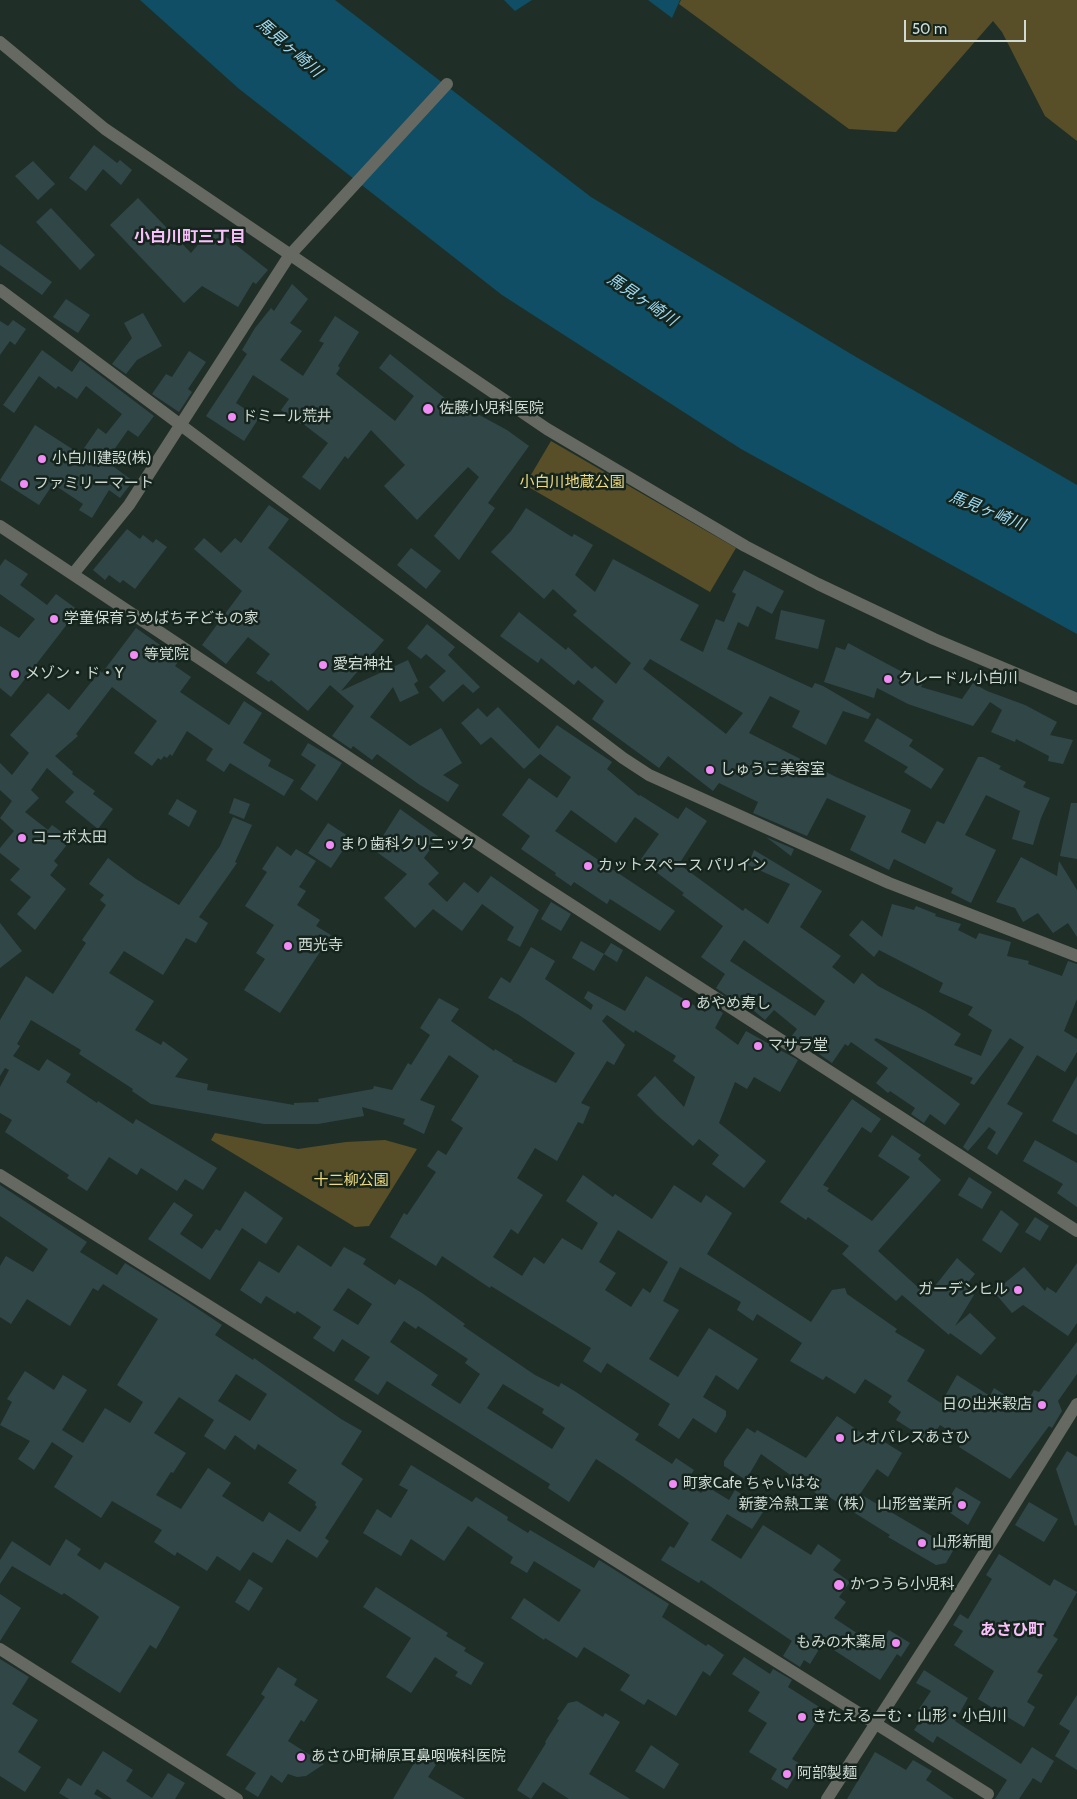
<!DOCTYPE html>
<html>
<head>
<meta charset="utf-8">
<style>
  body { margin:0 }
  #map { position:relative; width:1077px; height:1799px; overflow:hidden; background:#1f2f27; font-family:Cabin,sans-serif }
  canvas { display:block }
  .scale { position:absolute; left:904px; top:20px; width:122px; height:22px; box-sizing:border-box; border:2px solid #cfdad4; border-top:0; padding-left:6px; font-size:15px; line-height:18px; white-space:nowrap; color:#cfdad4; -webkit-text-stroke:4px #15251d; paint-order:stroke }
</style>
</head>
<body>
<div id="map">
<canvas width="1077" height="1799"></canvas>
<div class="scale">50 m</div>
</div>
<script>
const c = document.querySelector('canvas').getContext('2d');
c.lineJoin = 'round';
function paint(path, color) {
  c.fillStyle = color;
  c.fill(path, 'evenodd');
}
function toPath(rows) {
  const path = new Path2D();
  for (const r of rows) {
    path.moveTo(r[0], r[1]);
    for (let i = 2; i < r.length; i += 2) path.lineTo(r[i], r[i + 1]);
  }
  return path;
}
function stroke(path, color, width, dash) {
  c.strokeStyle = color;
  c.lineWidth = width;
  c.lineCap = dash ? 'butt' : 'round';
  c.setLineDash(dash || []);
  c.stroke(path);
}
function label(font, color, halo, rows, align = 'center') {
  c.font = font + ' Cabin,"Noto Sans JP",sans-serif';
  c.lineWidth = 5;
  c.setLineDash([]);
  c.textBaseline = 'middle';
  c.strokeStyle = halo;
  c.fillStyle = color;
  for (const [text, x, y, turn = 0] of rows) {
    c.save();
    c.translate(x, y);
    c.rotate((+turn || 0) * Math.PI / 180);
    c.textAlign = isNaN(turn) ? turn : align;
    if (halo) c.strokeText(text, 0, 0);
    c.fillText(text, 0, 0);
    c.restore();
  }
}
paint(toPath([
  [681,0,1077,0,1077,141,1045,116,1002,32,993,21,896,132,849,129,679,4],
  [551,441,736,548,710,592,525,485],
  [215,1133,298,1149,346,1142,385,1140,417,1149,369,1226,355,1227,211,1140]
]), '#584f29');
paint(toPath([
  [140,0,335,0,591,197,851,354,1077,485,1077,634,741,449,502,295,238,88],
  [504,0,532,0,515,11],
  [648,0,680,0,672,18]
]), '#0f4e64');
paint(toPath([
  [94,145,117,163,120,160,132,170,121,185,103,169,86,191,69,178],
  [33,161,55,184,38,200,15,176],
  [138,198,191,253,213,227,268,270,256,284,253,282,238,307,202,286,184,303,110,225],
  [51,208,95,255,80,270,36,222],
  [0,244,52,282,42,295,0,265],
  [292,284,308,299,290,323,302,331,280,360,303,376,324,343,319,341,335,316,359,332,338,366,340,368,336,374,395,421,414,396,379,368,390,354,457,408,459,404,507,430,529,446,488,503,495,508,459,560,434,536,479,477,468,467,417,520,384,486,405,465,371,430,348,459,345,456,320,490,302,477,328,443,302,423,301,424,281,410,289,399,253,375,236,403,259,418,244,441,206,416,247,354,242,350,255,328,271,308,274,311],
  [66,299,90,315,78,333,53,317],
  [143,313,162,346,137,360,126,374,112,364,132,338,124,323],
  [13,320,26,329,15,345,10,341,0,355,0,321,8,326],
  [42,350,72,372,80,360,154,416,138,437,128,430,106,461,133,481,120,498,109,490,92,518,79,510,83,504,53,484,39,505,0,480,35,425,80,454,98,428,106,434,122,414,86,386,77,399,58,386,56,389,39,376,14,413,3,405],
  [189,351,206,362,188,389,192,392,179,412,152,394,166,374,172,377],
  [269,505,289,519,268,548,384,640,341,691,408,660,418,681,414,684,419,693,400,702,393,687,370,717,410,746,441,728,462,763,443,775,459,785,448,802,420,785,377,754,372,760,353,746,351,749,332,736,354,706,330,685,308,711,271,680,269,682,256,673,270,654,248,637,226,664,202,645,242,591,194,549,204,538,221,553,235,538,241,543],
  [526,508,572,537,574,534,593,545,575,575,595,592,613,559,699,605,680,640,703,652,716,619,724,622,736,594,732,592,744,570,784,591,772,614,757,606,748,627,738,622,727,649,812,688,815,683,823,686,871,714,868,719,843,711,826,745,792,727,800,711,770,696,749,733,836,777,911,810,901,832,925,844,937,821,944,824,978,757,983,757,1001,766,999,769,1026,782,1023,787,1050,798,1041,818,1033,845,1012,839,1020,811,986,795,965,835,996,850,971,903,951,893,953,888,894,859,889,870,850,850,866,816,827,798,807,836,753,813,758,802,719,783,713,791,668,756,659,768,592,719,604,701,578,680,574,685,541,658,538,663,500,636,519,612,566,650,568,647,592,669,595,666,616,684,631,663,573,615,577,611,553,589,544,599,491,552,511,531],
  [650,659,743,713,726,734,643,669],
  [127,529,140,539,143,535,153,543,156,539,167,547,135,589,123,580,120,583,109,575,105,580,93,570],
  [411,548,441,571,426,589,397,565],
  [5,559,28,574,20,585,47,605,56,594,78,610,11,697,0,688,0,626,19,638,35,619,0,594,0,566],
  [781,610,825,620,818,649,775,639],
  [427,624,455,647,448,655,480,687,473,693,463,684,443,702,429,687,446,671,426,654,421,659,407,648],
  [136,628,180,659,175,666,191,677,180,692,229,725,244,701,262,713,243,743,271,760,268,766,294,780,284,796,230,763,224,772,206,760,213,749,187,731,172,756,170,754,167,758,164,756,161,760,158,758,152,766,134,753,157,721,112,687,76,734,78,736,55,756,73,772,72,774,95,791,93,794,113,809,98,829,65,802,74,792,47,768,31,790,39,798,25,812,48,830,52,825,66,835,66,846,54,861,58,865,50,875,66,889,35,930,17,914,31,897,10,880,20,869,0,853,0,848,14,831,0,818,12,801,0,790,0,763,12,775,29,753,10,735,48,693,69,710,100,671,102,673],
  [848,643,923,683,921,687,962,699,973,683,987,691,1025,705,1057,722,1050,735,1073,740,1063,764,1048,761,1049,756,1016,739,1015,742,991,732,1002,710,990,702,973,726,908,704,877,688,874,698,824,682,836,647,845,650],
  [498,707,539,749,557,725,612,762,607,769,639,796,640,795,678,819,686,807,707,821,679,864,743,911,745,908,768,924,790,884,748,865,754,850,822,891,800,927,841,956,832,967,854,984,862,973,878,986,925,1011,961,1034,954,1045,981,1056,992,1030,968,1015,973,1007,939,992,943,983,879,950,874,957,849,935,862,920,882,937,892,904,914,910,916,906,936,914,935,916,961,924,958,930,976,939,979,933,1011,942,1007,956,1029,961,1028,964,1062,976,1068,961,1077,964,1077,999,1064,1031,1077,1039,1077,1052,1065,1072,1037,1055,1007,1104,1023,1113,997,1155,987,1148,996,1132,989,1127,968,1151,963,1147,1024,1047,1010,1038,974,1085,970,1083,973,1078,876,1038,874,1040,960,1104,945,1125,930,1114,924,1123,911,1114,915,1108,890,1091,888,1093,876,1083,888,1068,851,1042,848,1046,845,1044,832,1063,806,1045,805,1046,791,1037,797,1029,774,1010,765,1020,735,995,732,999,716,988,725,974,701,957,723,926,682,895,684,893,644,863,645,861,641,859,659,834,635,817,616,843,571,810,555,831,675,911,660,931,610,899,607,904,574,882,571,886,555,875,556,873,521,849,530,836,502,815,529,778,557,798,571,777,540,754,524,769,491,737,481,745,461,723,478,708,487,717],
  [744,940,825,1001,815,1016,730,961],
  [877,718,913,740,909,746,944,769,931,789,904,772,908,767,864,741],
  [308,743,342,763,317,801,300,789,316,765,301,755],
  [234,798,250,804,244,819,229,813],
  [177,799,197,811,189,827,168,814],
  [1071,803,1077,803,1077,859,1060,856],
  [400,809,439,837,424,858,439,873,428,884,447,902,464,882,478,893,491,876,539,910,520,947,507,940,514,927,482,904,462,931,433,909,415,928,384,898,407,874,374,850],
  [233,817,252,825,235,862,237,863,199,917,208,923,196,943,186,938,163,975,124,951,109,973,154,1001,135,1030,161,1045,163,1041,188,1059,175,1077,208,1084,207,1090,294,1105,294,1103,319,1102,318,1099,373,1089,374,1086,392,1090,408,1063,411,1065,430,1035,420,1028,439,998,459,1009,451,1021,494,1051,495,1049,513,1060,512,1061,556,1083,575,1053,519,1015,488,998,501,977,510,983,531,947,555,961,545,979,591,1010,593,1005,584,998,588,991,625,1011,646,976,705,1012,710,1004,723,1013,715,1028,738,1045,746,1031,798,1060,780,1092,754,1077,747,1089,735,1082,719,1123,766,1161,744,1188,712,1164,719,1155,699,1139,693,1146,657,1115,637,1095,655,1076,684,1107,695,1077,673,1061,676,1056,635,1030,634,1033,607,1015,602,1021,625,1045,614,1065,607,1061,581,1103,590,1107,583,1124,578,1122,557,1161,535,1148,517,1178,543,1195,518,1234,511,1229,493,1257,522,1276,534,1257,544,1264,562,1238,582,1250,598,1223,566,1201,583,1175,613,1197,615,1194,652,1219,674,1185,701,1203,706,1195,732,1213,707,1254,811,1322,832,1290,845,1288,847,1294,897,1329,895,1332,925,1350,907,1381,941,1403,957,1375,990,1396,994,1388,1024,1407,1034,1390,1039,1392,1077,1342,1077,1374,1058,1401,1062,1411,1052,1428,1049,1426,1010,1479,959,1447,963,1440,940,1425,927,1445,916,1437,918,1434,896,1420,901,1412,888,1402,892,1396,865,1379,855,1394,826,1376,823,1380,790,1361,802,1343,757,1314,753,1321,737,1310,741,1302,680,1267,663,1301,679,1310,649,1359,678,1377,709,1328,758,1359,738,1390,716,1375,703,1397,726,1411,726,1416,716,1433,693,1418,679,1439,658,1425,670,1404,607,1363,601,1373,583,1361,591,1348,491,1286,490,1288,442,1256,436,1266,390,1237,404,1213,407,1215,436,1172,427,1166,438,1150,446,1155,463,1128,451,1120,479,1076,449,1055,420,1100,435,1106,424,1134,403,1124,405,1119,362,1107,364,1116,318,1124,264,1124,151,1104,132,1091,133,1089,79,1054,81,1050,31,1020,17,1044,20,1046,13,1056,39,1071,47,1059,71,1074,66,1082,97,1103,98,1101,133,1124,136,1119,217,1168,203,1190,185,1179,177,1191,141,1168,137,1175,109,1157,87,1191,67,1178,69,1175,5,1132,12,1120,0,1113,0,1087,9,1070,5,1068,0,1076,0,1020,26,976,53,994,86,943,82,940,106,905,100,900,104,895,89,884,108,858,136,879,179,905,220,846],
  [618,1230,668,1262,650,1293,643,1288,631,1307,605,1290,616,1273,599,1262],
  [328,823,351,838,331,868,308,853],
  [766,837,794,849,791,856],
  [277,846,291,856,296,849,316,861,299,887,306,891,297,905,320,920,316,926,331,935,280,1013,244,990,265,959,256,953,274,925,245,906,267,872,262,869],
  [1021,857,1057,876,1059,861,1077,890,1077,937,1068,923,1053,933,1038,913,1023,922,1015,908,996,902],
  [551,902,571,914,561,931,541,919],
  [0,923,22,951,0,968],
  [581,941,604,954,594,971,572,958],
  [611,943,623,950,617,962,604,954],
  [1077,1076,1077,1135,1052,1121],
  [852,1099,881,1119,871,1133,862,1127,823,1185,829,1188,827,1191,872,1221,910,1177,878,1156,892,1135,921,1155,918,1159,941,1180,878,1251,921,1290,929,1281,935,1286,957,1258,975,1274,965,1286,974,1295,955,1326,970,1313,996,1338,981,1355,950,1333,949,1335,902,1295,896,1301,842,1254,849,1246,808,1217,806,1220,780,1202],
  [1035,1140,1077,1163,1077,1207,1057,1193,1063,1184,1023,1161],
  [969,1177,992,1192,982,1209,958,1195],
  [0,1185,87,1242,80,1252,117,1275,125,1263,180,1297,222,1325,215,1335,253,1360,254,1358,341,1419,362,1431,341,1464,363,1479,325,1538,329,1541,317,1558,287,1539,272,1563,253,1552,240,1571,217,1556,207,1571,177,1552,175,1556,154,1542,162,1530,112,1501,101,1518,54,1487,73,1456,52,1442,34,1470,18,1459,30,1441,0,1425,12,1402,7,1399,25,1371,54,1390,63,1375,87,1390,62,1430,83,1443,105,1408,130,1423,143,1402,117,1385,158,1319,103,1284,98,1291,93,1288,70,1326,27,1299,11,1324,0,1317,0,1266,6,1256,33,1272,48,1249,0,1216],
  [236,1374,267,1394,250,1421,218,1401],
  [179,1397,214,1420,204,1436,225,1450,235,1435,255,1450,258,1444,297,1470,288,1483,316,1502,315,1505,317,1507,300,1532,269,1512,263,1522,222,1496,231,1483,208,1468,181,1509,156,1495,171,1472,173,1473,186,1453,154,1433],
  [245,1191,283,1218,266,1244,242,1228,210,1280,148,1239,174,1202,193,1215,180,1234,202,1249,216,1229,220,1231],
  [1001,1210,1019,1224,1001,1253,982,1240],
  [1035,1217,1049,1226,1040,1241,1025,1232],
  [298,1245,331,1267,344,1247,366,1259,363,1264,395,1285,399,1279,422,1293,465,1324,463,1326,535,1375,559,1387,561,1383,576,1392,639,1434,635,1440,672,1464,676,1458,694,1470,686,1483,701,1493,706,1486,729,1500,735,1490,765,1509,752,1529,727,1514,711,1540,741,1559,763,1525,811,1555,818,1544,841,1560,833,1570,850,1582,839,1597,846,1602,834,1618,878,1647,889,1630,910,1643,901,1657,897,1654,880,1680,823,1643,810,1664,804,1660,800,1667,783,1656,792,1641,701,1580,699,1583,661,1560,670,1546,674,1548,689,1523,622,1476,596,1459,569,1502,548,1488,550,1484,387,1381,378,1395,354,1380,370,1357,342,1339,334,1352,313,1338,321,1327,297,1311,295,1314,266,1296,261,1304,240,1290,259,1261,279,1273],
  [348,1288,372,1304,358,1325,333,1310],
  [404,1321,416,1329,418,1326,468,1359,465,1363,480,1374,460,1404,431,1385,438,1375,390,1342],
  [503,1384,544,1409,542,1413,565,1428,552,1449,487,1408],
  [1077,1263,1077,1323,1068,1336,1023,1305,1012,1313,994,1292,1024,1267,1045,1291,1047,1287,1056,1293],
  [837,1416,869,1438,875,1436,902,1453,888,1477,877,1469,860,1494,954,1549,946,1563,936,1565,888,1537,890,1535,826,1495,824,1499,761,1454,746,1480,724,1466,724,1461,747,1428,755,1433,757,1430,806,1458],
  [1067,1451,1077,1457,1077,1525,1075,1526,1056,1469],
  [411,1465,472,1502,476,1497,508,1517,507,1520,528,1533,530,1530,594,1568,599,1560,669,1604,662,1617,706,1646,708,1644,724,1655,710,1676,703,1671,676,1716,648,1699,644,1705,620,1690,630,1675,584,1647,577,1658,545,1638,544,1640,511,1618,524,1598,559,1622,581,1590,534,1561,527,1573,510,1563,513,1557,468,1526,444,1561,411,1539,401,1556,363,1533,377,1509,391,1518,408,1490,399,1485],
  [956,1487,981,1502,968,1525,943,1508],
  [1029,1502,1058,1519,1044,1542,1015,1525],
  [66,1539,81,1549,77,1555,100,1570,105,1562,180,1607,156,1649,150,1645,120,1693,71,1662,99,1617,94,1613,64,1593,62,1595,12,1566,0,1584,0,1560,12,1541,50,1566],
  [999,1554,1050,1586,1054,1579,1077,1592,1053,1636,1058,1639,1037,1672,1043,1675,1027,1702,1035,1707,1024,1727,978,1699,994,1671,954,1645,963,1631,953,1625,960,1614,968,1619,992,1579,986,1575],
  [249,1579,263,1588,249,1611,235,1602],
  [376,1587,448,1633,446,1636,466,1648,464,1651,484,1663,471,1685,455,1676,458,1672,435,1657,411,1693,386,1677,411,1638,363,1607],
  [0,1594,21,1608,0,1641],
  [744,1657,770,1674,773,1669,792,1680,788,1687,824,1710,792,1759,802,1765,787,1789,771,1779,777,1769,749,1752,767,1723,748,1711,760,1692,732,1674],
  [0,1659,29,1677,12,1704,38,1720,18,1752,41,1767,25,1792,0,1776],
  [278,1667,297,1679,294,1685,318,1700,304,1722,301,1720,288,1741,324,1764,306,1776,297,1777,288,1774,282,1783,271,1775,258,1797,245,1789,256,1773,226,1755,265,1697,261,1694],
  [924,1670,968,1698,955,1721,1021,1764,1032,1747,1054,1761,1041,1783,1033,1778,1019,1799,995,1799,1007,1780,937,1736,933,1743,914,1730,921,1720,915,1715,931,1691,916,1683],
  [1077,1695,1077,1770,1055,1756,1070,1731,1059,1724],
  [577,1701,603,1717,605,1713,620,1722,589,1774,630,1799,569,1799,543,1782,531,1799,517,1790,546,1743,545,1742,559,1720,557,1719,568,1703],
  [651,1745,679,1764,664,1789,635,1771],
  [103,1751,133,1770,126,1781,152,1798,168,1773,185,1783,175,1799,112,1799,97,1789,94,1794,103,1799,69,1799,59,1793,68,1778,81,1786],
  [875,1752,906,1770,913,1760,932,1771,926,1780,954,1799,847,1799],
  [420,1753,437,1763,428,1777,465,1799,393,1799]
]), '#314747');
stroke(toPath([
  [0,42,105,129,547,429,745,546,818,584,934,639,1077,699],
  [0,290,427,609,623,758,649,775,889,883,1077,956],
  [0,526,536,882,1077,1231],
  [73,574,129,505,289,256,447,84],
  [0,1175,988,1794],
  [0,1649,237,1799],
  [827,1799,947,1613,1077,1404]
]), '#656962', 12);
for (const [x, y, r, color] of [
  [428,409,6,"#f18bf5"],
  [232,417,5,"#f18bf5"],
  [42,459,5,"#f18bf5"],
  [24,484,5,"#f18bf5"],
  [54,619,5,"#f18bf5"],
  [134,655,5,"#f18bf5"],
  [323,665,5,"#f18bf5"],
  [15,674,5,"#f18bf5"],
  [888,679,5,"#f18bf5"],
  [710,770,5,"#f18bf5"],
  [22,838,5,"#f18bf5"],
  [330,845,5,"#f18bf5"],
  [588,866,5,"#f18bf5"],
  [288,946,5,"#f18bf5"],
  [686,1004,5,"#f18bf5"],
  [758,1046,5,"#f18bf5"],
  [1018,1290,5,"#f18bf5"],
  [1042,1405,5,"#f18bf5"],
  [840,1438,5,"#f18bf5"],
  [673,1484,5,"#f18bf5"],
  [962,1505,5,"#f18bf5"],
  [922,1543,5,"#f18bf5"],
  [839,1585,6,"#f18bf5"],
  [896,1643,5,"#f18bf5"],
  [802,1717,5,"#f18bf5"],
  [301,1757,5,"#f18bf5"],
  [787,1774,5,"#f18bf5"]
]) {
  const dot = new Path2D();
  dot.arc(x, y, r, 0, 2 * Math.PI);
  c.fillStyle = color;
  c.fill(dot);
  stroke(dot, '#15251d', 2);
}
label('15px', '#cfdad4', '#15251d', [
  ["佐藤小児科医院",439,409],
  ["ドミール荒井",242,417],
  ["小白川建設(株)",52,459],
  ["ファミリーマート",34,484],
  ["学童保育うめばち子どもの家",64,619],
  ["等覚院",144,655],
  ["愛宕神社",333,665],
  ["メゾン・ド・Y",25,674],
  ["クレードル小白川",898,679],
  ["しゅうこ美容室",720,770],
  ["コーポ太田",32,838],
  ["まり歯科クリニック",340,845],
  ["カットスペース パリイン",598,866],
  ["西光寺",298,946],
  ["あやめ寿し",696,1004],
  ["マサラ堂",768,1046],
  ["ガーデンヒル",1008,1290,"right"],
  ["日の出米穀店",1032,1405,"right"],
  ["レオパレスあさひ",850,1438],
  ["町家Cafe ちゃいはな",683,1484],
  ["新菱冷熱工業（株） 山形営業所",952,1505,"right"],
  ["山形新聞",932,1543],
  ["かつうら小児科",850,1585],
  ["もみの木薬局",886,1643,"right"],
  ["きたえるーむ・山形・小白川",812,1717],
  ["あさひ町榊原耳鼻咽喉科医院",311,1757],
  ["阿部製麺",797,1774]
], 'left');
label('15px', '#f1db7c', '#15251d', [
  ["小白川地蔵公園",572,483],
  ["十二柳公園",351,1181]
]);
label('italic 16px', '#9dd9f3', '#15251d', [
  ["馬見ヶ崎川",289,48,41],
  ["馬見ヶ崎川",642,300,34],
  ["馬見ヶ崎川",987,511,22]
]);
label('bold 16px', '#fac0fb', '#15251d', [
  ["小白川町三丁目",190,237],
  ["あさひ町",1012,1630]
]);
</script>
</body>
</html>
